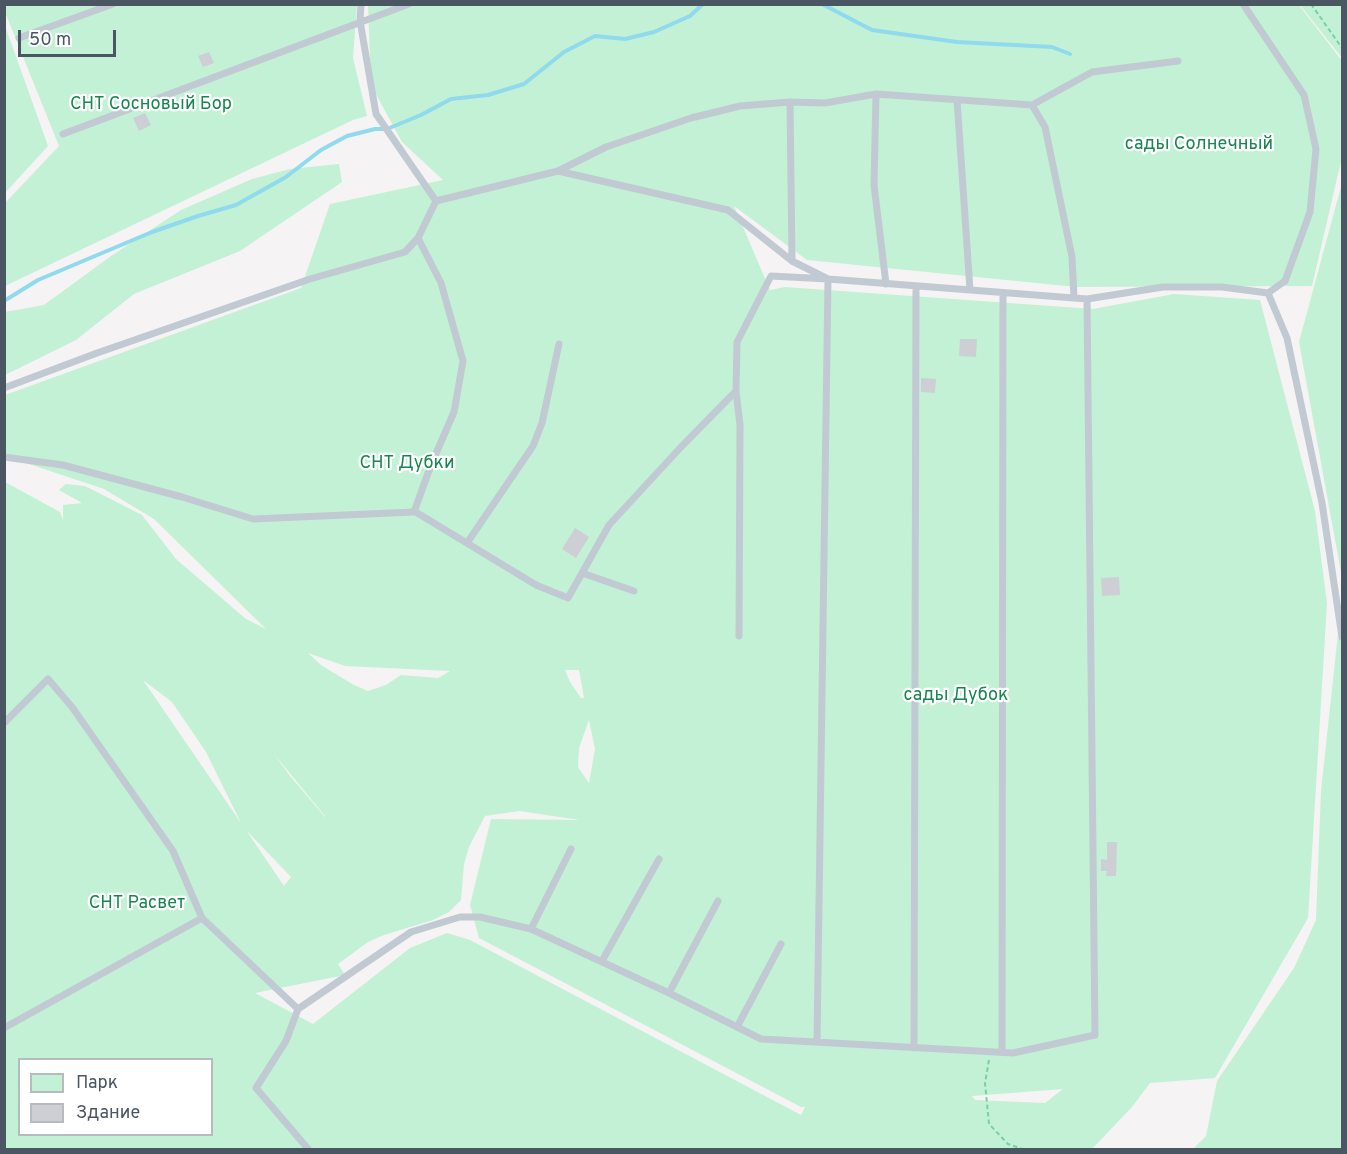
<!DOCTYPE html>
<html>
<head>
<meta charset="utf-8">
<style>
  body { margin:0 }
  #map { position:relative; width:1347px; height:1154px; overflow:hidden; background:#f5f3f3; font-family:Overpass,sans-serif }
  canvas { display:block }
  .frame { position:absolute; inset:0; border:6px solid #4a5661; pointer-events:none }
  .legend { position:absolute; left:18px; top:1058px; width:195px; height:78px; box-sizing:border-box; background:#fff; border:2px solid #b7bbc0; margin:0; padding:8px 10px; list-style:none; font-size:18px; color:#4a5661 }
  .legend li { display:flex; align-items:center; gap:12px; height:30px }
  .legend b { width:30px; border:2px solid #b7bbc0 }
  .scale { position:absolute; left:18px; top:30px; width:98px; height:27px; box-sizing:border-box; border:3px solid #4a5661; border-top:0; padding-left:8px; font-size:18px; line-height:21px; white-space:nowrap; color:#4a5661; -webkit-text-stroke:4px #fff; paint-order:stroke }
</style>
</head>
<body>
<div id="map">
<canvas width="1347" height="1154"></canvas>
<div class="frame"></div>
<ul class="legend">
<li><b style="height:16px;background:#c3f1d5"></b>Парк</li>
<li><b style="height:16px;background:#cdcfd5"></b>Здание</li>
</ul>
<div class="scale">50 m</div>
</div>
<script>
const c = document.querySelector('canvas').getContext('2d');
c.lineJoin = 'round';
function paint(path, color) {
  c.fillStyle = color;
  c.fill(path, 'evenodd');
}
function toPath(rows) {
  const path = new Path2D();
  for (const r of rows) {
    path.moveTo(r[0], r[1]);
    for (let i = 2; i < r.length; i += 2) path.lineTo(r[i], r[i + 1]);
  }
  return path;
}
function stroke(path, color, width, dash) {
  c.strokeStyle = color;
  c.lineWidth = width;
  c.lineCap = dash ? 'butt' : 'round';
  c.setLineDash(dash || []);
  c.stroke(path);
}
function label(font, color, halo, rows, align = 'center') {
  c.font = font + ' Overpass,sans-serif';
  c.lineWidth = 4.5;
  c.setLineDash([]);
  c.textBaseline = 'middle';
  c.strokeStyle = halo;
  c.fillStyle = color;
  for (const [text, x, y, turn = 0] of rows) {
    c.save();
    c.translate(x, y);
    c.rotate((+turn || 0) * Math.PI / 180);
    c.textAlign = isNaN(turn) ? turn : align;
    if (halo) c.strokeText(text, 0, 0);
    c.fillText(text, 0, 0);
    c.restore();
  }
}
paint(toPath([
  [5,5,357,5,353,58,367,116,353,120,5,286,5,203,59,146,5,12],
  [368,5,1299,5,1342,61,1342,157,1312,286,1076,287,807,260,734,206,770,290,785,287,1093,309,1174,294,1260,300,1315,511,1327,603,1308,918,1215,1078,1150,1083,1132,1107,1092,1149,5,1149,5,482,60,512,63,520,63,505,82,503,59,490,66,484,85,486,142,515,176,559,246,619,266,629,154,519,104,489,5,456,5,395,301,288,330,204,443,180,402,142,371,85],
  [308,653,345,666,450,671,438,678,401,675,386,685,368,691,352,684,321,665],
  [565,670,579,670,584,698,581,698,570,682],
  [143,680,172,702,206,752,241,823],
  [589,720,595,749,589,783,578,767,579,748],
  [274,754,325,816,325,817,290,776],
  [519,811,580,820,491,819,470,905,479,938,801,1107,805,1107,801,1115,470,940,447,933,410,948,313,1024,255,993,345,975,338,964,368,942,384,935,433,920,449,912,461,900,464,864,469,847,485,816],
  [248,832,291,877,284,886,248,833],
  [20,1060,212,1060,212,1134,20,1134],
  [1063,1089,1045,1103,975,1100,972,1096],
  [1300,5,1342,5,1342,58],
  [4,23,48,146,5,193,4,193],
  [339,164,342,182,240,251,134,294,76,340,5,375,5,312,44,305,111,256,181,210,252,179,290,169],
  [1342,183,1342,578,1299,342],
  [1342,596,1342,1149,1192,1150,1206,1136,1217,1081,1294,968,1316,920,1321,791]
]), '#c3f1d5');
stroke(toPath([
  [822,4,872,30,957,42,1052,47,1070,54],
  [4,301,38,280,152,232,198,216,236,205,286,177,321,150,347,136,375,129,387,129,421,115,451,99,488,95,524,84,564,52,595,36,625,39,654,32,690,16,703,4]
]), '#90daee', 4);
paint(toPath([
  [209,52,214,63,203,67,198,56],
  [145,113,151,125,139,131,133,118],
  [960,339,977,339,976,357,959,356],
  [921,378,936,379,935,393,921,392],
  [575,528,589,537,576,558,562,549],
  [1119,577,1120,595,1102,596,1101,578],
  [1107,842,1117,842,1116,876,1106,876,1107,871,1101,871,1101,859,1107,860]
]), '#cdcfd5');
stroke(toPath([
  [1311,4,1342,48],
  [989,1060,985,1083,989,1124,1008,1144,1025,1150]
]), '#7ad0a6', 2, [4.5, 3]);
stroke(toPath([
  [361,4,360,21,376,114,436,201,558,171,728,210,792,261,828,279,1087,299,1163,287,1222,287,1268,293,1287,338,1322,503,1342,637],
  [1243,4,1304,95,1316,149,1310,212,1285,281,1268,293],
  [19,38,113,4],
  [876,94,874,185,886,284],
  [957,100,970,290],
  [790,102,792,261],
  [1032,105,1045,127,1072,257,1074,298],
  [63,134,409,4],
  [558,171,606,147,691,118,740,106,790,102,825,103,876,94,1032,105,1092,72,1178,61],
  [4,388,97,353,310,279,405,252,418,238,436,201],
  [736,391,740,425,739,636],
  [4,457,63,465,182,497,253,519,414,512,431,465,454,412,463,361,441,283,418,238],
  [414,511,536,585,568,598,609,525,681,447,736,391,737,342,771,276,828,279,817,1042],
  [467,543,533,446,542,423,559,344],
  [582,573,634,591],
  [4,723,48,679,72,707,173,851,202,918],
  [531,929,571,849],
  [602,961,659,859],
  [669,993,718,901],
  [737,1027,781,944],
  [4,1028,202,918,298,1009],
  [914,1048,916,286],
  [1002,1052,1003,293],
  [309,1150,256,1088,286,1041,298,1009,411,932,460,917,480,917,531,929,669,993,761,1039,1013,1053,1095,1035,1087,299]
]), '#c1cad2', 7);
label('18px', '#17864f', '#fff', [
  ["СНТ Сосновый Бор",151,105],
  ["сады Солнечный",1199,145],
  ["СНТ Дубки",407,464],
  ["сады Дубок",956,696],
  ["СНТ Расвет",137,904]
]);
</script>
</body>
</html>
